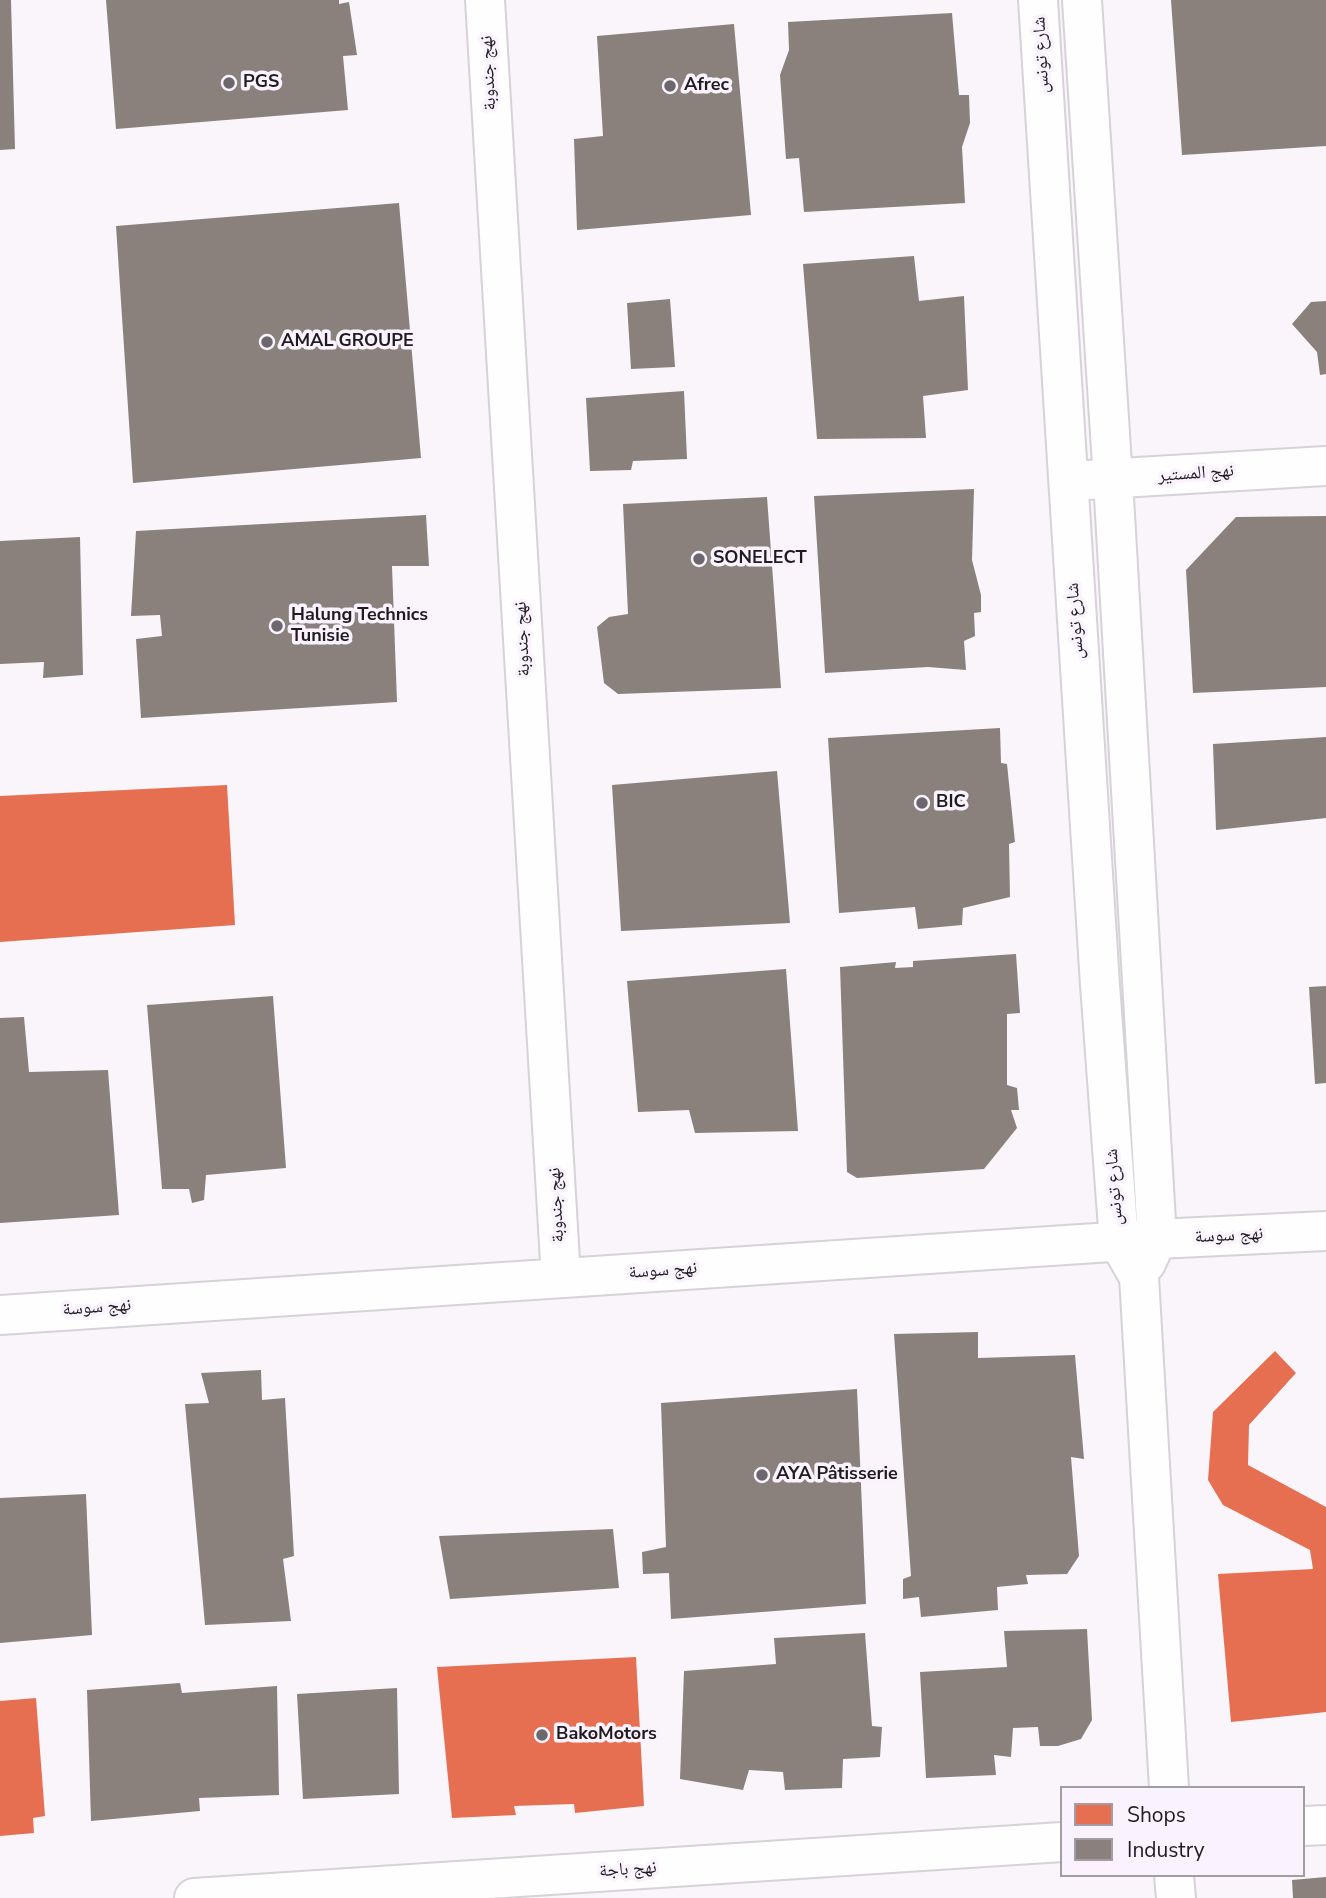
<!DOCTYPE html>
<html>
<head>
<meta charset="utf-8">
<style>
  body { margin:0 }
  #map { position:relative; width:1326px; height:1898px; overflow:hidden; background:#f9f5fb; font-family:"Nunito Sans",sans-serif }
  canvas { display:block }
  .legend { position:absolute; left:1060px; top:1786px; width:245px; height:91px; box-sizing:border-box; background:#faf3fd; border:2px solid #a29da5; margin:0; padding:9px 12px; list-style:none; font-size:21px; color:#1f1b21 }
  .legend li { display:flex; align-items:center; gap:14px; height:35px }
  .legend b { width:35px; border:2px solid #a29da5 }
</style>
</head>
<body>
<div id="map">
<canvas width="1326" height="1898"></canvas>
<ul class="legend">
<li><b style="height:19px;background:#e76f51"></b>Shops</li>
<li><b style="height:19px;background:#8a817c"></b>Industry</li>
</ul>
</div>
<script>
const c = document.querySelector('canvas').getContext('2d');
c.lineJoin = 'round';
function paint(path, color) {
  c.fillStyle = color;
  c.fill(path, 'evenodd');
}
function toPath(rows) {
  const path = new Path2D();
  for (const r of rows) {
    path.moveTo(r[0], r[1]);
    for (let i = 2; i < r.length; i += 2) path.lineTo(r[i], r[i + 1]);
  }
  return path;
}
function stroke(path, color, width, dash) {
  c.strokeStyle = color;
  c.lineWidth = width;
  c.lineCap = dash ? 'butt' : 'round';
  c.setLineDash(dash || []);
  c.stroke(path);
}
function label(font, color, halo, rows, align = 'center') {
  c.font = font + ' "Nunito Sans","Noto Naskh Arabic",sans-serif';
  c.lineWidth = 7;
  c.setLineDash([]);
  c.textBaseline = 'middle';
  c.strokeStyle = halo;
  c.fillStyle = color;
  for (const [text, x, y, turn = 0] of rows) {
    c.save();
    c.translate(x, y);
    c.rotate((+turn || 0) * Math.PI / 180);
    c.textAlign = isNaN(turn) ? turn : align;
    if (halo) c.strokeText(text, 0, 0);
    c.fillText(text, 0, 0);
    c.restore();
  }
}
paint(toPath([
  [227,785,235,925,0,942,0,796],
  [1275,1351,1296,1373,1249,1425,1248,1465,1326,1507,1326,1712,1231,1722,1218,1574,1313,1569,1310,1550,1223,1505,1208,1480,1213,1412],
  [636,1657,644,1806,575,1813,574,1804,514,1806,516,1815,452,1818,437,1667],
  [36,1698,45,1816,33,1818,34,1833,0,1836,0,1701]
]), '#e76f51');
paint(toPath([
  [0,0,11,0,15,149,0,150],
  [106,0,339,0,339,4,349,2,357,55,343,56,348,110,116,129],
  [1171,0,1326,0,1326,146,1182,155],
  [952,13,959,95,969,95,970,123,962,147,965,203,804,212,799,158,786,159,780,75,789,50,788,22],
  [734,24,751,215,577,230,574,139,603,136,597,36],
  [399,203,421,458,133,483,116,226],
  [914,256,919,301,964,296,968,390,923,396,926,438,817,439,803,264],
  [670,299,675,367,631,369,627,303],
  [1326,301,1326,374,1320,375,1317,352,1292,324,1311,302],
  [684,391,687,459,633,461,631,470,590,471,586,398],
  [974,489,972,560,981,595,981,612,974,613,975,636,964,641,966,670,928,667,825,673,814,496],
  [767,497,781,688,618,694,604,683,597,627,609,617,628,614,623,504],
  [426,515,429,566,392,566,397,702,141,718,136,639,162,636,160,615,131,616,136,531],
  [1326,516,1326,687,1193,693,1186,570,1236,517],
  [80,537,83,675,43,678,44,662,0,664,0,541],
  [1000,728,1001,763,1007,764,1015,842,1009,844,1010,897,963,908,962,925,918,929,915,907,839,913,828,738],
  [1326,737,1326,818,1216,830,1213,744],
  [777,771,790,923,621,931,612,785],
  [1016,954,1020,1013,1007,1014,1007,1085,1017,1088,1019,1110,1011,1110,1017,1128,984,1169,857,1178,847,1172,840,967,896,962,895,968,913,967,913,961],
  [786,969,798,1131,695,1133,689,1110,638,1112,627,981],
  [1326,986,1326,1083,1315,1084,1309,987],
  [273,996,286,1168,206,1175,204,1200,192,1203,189,1189,162,1189,147,1005],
  [24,1017,29,1072,108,1070,119,1215,0,1223,0,1018],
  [978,1332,978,1358,1075,1355,1084,1459,1071,1457,1079,1556,1067,1574,1026,1575,1028,1584,997,1587,998,1610,921,1617,919,1597,903,1599,903,1579,911,1576,894,1334],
  [261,1370,262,1400,285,1398,294,1556,283,1559,291,1621,205,1625,185,1404,209,1403,201,1373],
  [857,1389,866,1604,671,1619,669,1573,643,1574,642,1552,666,1547,661,1403],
  [86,1494,92,1635,0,1643,0,1498],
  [613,1529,619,1588,450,1599,439,1536],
  [1087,1629,1092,1720,1081,1739,1058,1746,1040,1746,1038,1727,1013,1728,1011,1757,994,1755,996,1775,926,1778,920,1672,1007,1667,1004,1631],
  [865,1633,872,1726,882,1727,880,1757,843,1759,842,1788,785,1790,783,1772,749,1770,743,1790,680,1779,684,1671,776,1664,774,1638],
  [180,1683,182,1693,277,1686,279,1795,199,1798,200,1811,91,1821,87,1690],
  [397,1688,399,1794,303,1799,297,1694],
  [1326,1877,1326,1898,1293,1898,1292,1880]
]), '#8a817c');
const minor = toPath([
  [485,0,561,1278],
  [1038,0,1100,985,1119,1242,1139,1277,1169,1788],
  [1082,0,1113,480,1157,1239,1146,1263],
  [1086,480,1326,466],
  [0,1315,1157,1239,1326,1231],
  [1303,1826,1326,1825],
  [1174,1875,1176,1898],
  [194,1898,1062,1842]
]);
stroke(minor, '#d6d2d8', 42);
stroke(minor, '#fefefe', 38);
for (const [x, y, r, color] of [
  [229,83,7,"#6b676d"],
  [670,86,7,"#6b676d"],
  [267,342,7,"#6b676d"],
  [699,559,7,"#6b676d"],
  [277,626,7,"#6b676d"],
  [922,803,7,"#6b676d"],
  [762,1475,7,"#6b676d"],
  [542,1735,7,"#6b676d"]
]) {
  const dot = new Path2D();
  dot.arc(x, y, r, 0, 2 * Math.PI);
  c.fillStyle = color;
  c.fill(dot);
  stroke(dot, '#faf3fd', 2.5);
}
label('18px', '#1f1b21', '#faf3fd', [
  ["شارع تونس",1042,55,-93],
  ["نهج جندوبة",489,73,-93],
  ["نهج المستير",1196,474,-4],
  ["شارع تونس",1076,621,-94],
  ["نهج جندوبة",523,639,-93],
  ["شارع تونس",1115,1187,-94],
  ["نهج جندوبة",557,1205,-93],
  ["نهج سوسة",1229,1236,-3],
  ["نهج سوسة",663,1271,-4],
  ["نهج سوسة",97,1308,-4],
  ["نهج باجة",628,1870,-4]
]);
label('bold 18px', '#1f1b21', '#faf3fd', [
  ["PGS",243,83],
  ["Afrec",684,86],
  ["AMAL GROUPE",281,342],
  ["SONELECT",713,559],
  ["Halung Technics",291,616],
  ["Tunisie",291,637],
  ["BIC",936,803],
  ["AYA Pâtisserie",776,1475],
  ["BakoMotors",556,1735]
], 'left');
</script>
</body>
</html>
